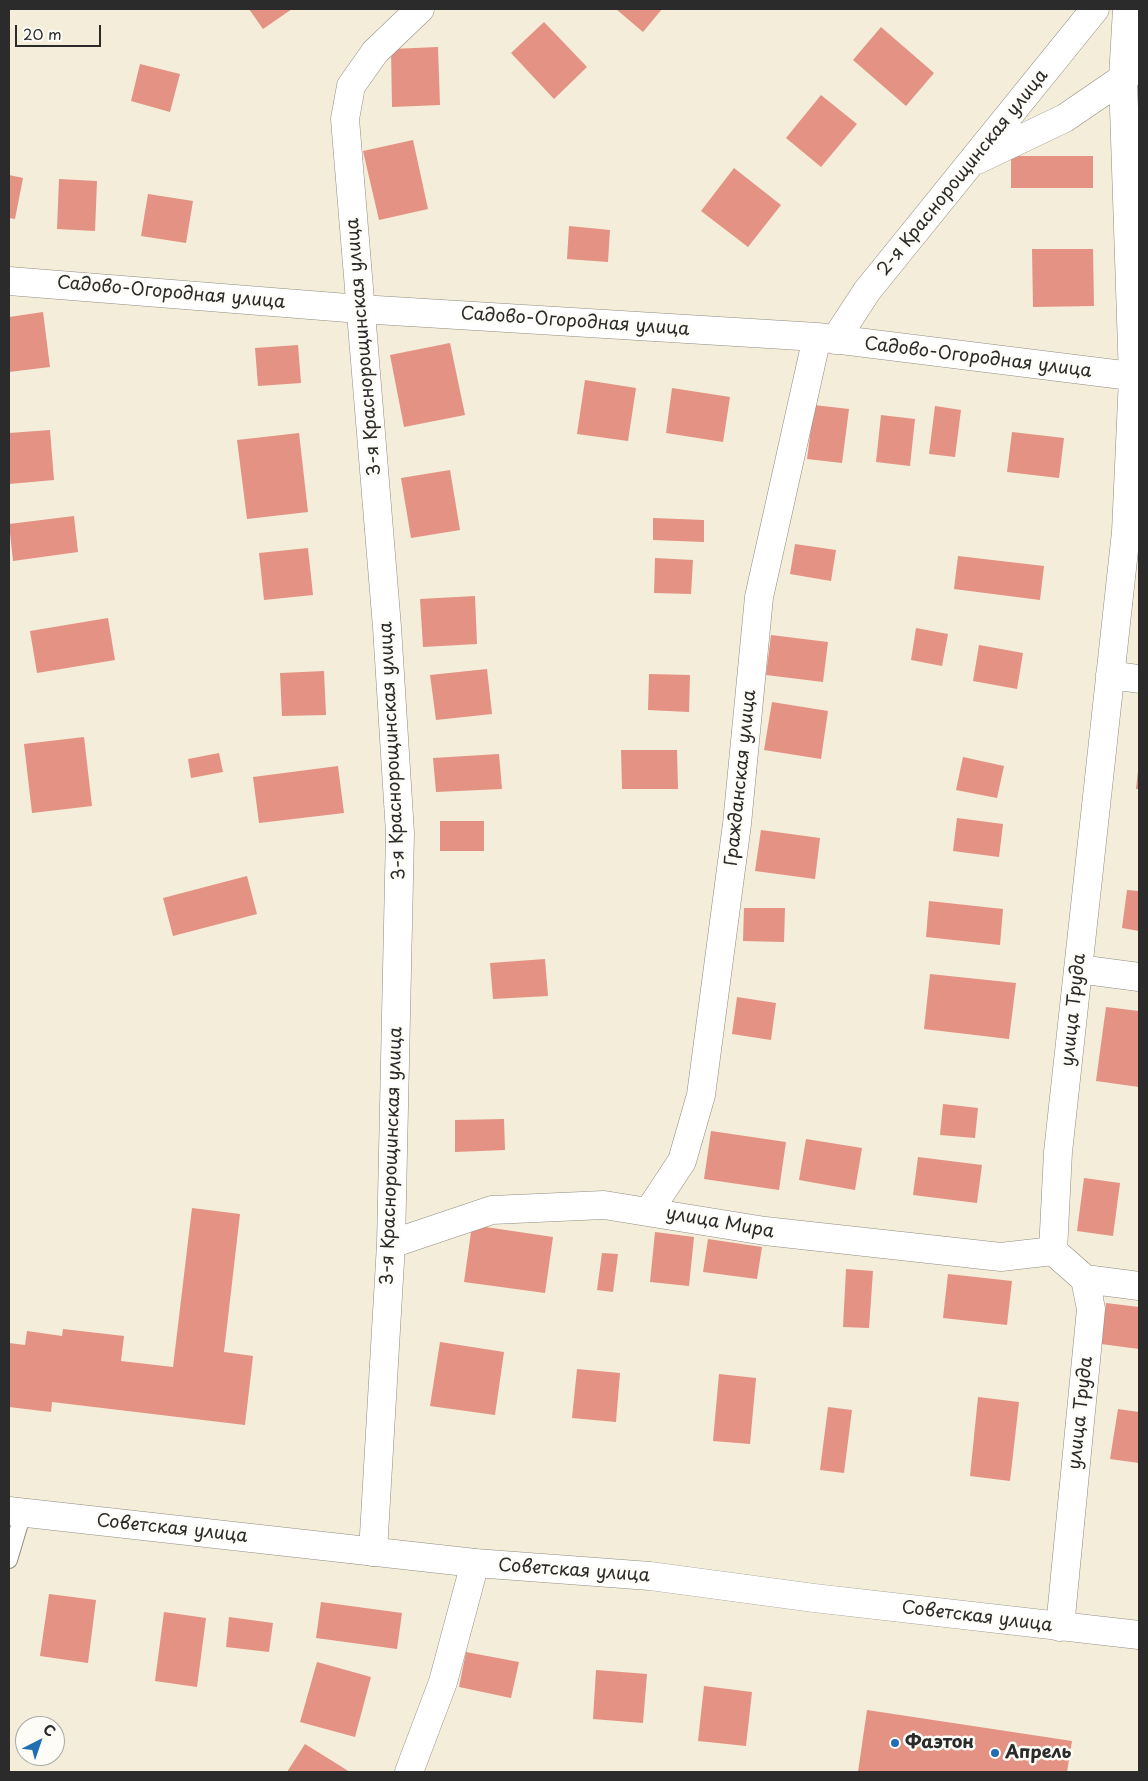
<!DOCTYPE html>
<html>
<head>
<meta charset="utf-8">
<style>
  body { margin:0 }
  #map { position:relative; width:1148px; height:1781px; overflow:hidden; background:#f4edd9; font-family:"Playpen Sans",sans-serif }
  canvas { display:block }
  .frame { position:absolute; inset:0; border:10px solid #2b2b2b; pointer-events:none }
  .north { position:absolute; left:15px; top:1716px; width:50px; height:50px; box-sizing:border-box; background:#fdfcf7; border:1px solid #a9a8a5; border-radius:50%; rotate:41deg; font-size:14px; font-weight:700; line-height:20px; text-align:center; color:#2b2b2b }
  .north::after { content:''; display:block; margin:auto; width:18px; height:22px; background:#1f6fb2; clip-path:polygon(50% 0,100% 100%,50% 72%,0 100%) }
  .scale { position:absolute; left:15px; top:25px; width:86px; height:22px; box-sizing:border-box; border:2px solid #2b2b2b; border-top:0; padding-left:6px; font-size:15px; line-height:18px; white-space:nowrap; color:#2b2b2b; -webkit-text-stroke:4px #fdfcf7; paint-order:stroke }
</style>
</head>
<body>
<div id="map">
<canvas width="1148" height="1781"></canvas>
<div class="frame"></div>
<div class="north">С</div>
<div class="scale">20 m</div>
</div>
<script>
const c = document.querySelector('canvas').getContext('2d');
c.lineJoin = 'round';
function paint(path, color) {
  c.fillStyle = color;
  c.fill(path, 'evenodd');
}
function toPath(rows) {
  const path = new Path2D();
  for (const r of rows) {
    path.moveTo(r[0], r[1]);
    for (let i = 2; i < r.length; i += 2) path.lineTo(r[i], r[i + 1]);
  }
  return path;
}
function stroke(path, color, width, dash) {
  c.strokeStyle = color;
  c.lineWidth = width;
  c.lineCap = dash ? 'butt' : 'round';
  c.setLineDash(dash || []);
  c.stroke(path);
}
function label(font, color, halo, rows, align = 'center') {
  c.font = font + ' "Playpen Sans",sans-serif';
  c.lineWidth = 5;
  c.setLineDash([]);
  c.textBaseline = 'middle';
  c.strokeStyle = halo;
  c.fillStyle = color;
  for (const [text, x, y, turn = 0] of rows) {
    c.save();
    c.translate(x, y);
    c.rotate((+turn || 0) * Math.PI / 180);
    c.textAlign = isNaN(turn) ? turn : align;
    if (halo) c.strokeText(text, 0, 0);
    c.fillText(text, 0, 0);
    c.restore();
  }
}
paint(toPath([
  [249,9,292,9,263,29],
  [616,9,662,9,643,32],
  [544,22,587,67,554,99,511,53],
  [881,27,934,73,906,106,853,60],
  [438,47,440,105,392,107,391,49],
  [140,64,180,74,170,112,131,101],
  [821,95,857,124,821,167,786,138],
  [413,140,428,209,379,220,363,151],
  [1011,156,1093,156,1093,188,1011,188],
  [734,168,781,205,748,247,701,211],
  [9,175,23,178,15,219,9,218],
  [59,179,97,181,95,231,57,229],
  [148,194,193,201,186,243,141,236],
  [569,226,610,230,608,262,567,259],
  [1032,249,1093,249,1094,306,1033,307],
  [43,312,50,367,9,372,9,317],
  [450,343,465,415,404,427,390,355],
  [298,345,301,383,258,386,255,348],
  [585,380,636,388,628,441,577,434],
  [672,388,730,397,723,442,666,433],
  [814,405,849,409,842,463,807,459],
  [935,406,961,410,955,457,929,454],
  [881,415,915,419,910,466,876,462],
  [50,430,54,480,9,484,9,433],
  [1012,432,1064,438,1059,478,1007,472],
  [299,433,308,512,247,519,237,440],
  [450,470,460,530,411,538,401,478],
  [74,516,78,552,13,561,9,524],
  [653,518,704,520,704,542,653,540],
  [795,544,836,550,831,581,790,574],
  [308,548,313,595,264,600,259,553],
  [958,556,1044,566,1040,600,954,589],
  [655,558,693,560,691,594,654,593],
  [475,596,477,644,423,647,420,599],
  [108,618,115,660,37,673,30,631],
  [916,628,948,634,942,666,911,660],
  [771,635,828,642,823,682,766,675],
  [979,645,1023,653,1017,689,973,681],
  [487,669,492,714,436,720,430,675],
  [324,671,326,715,282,716,280,673],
  [649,674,690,675,689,712,648,710],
  [772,702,828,711,821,759,764,750],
  [84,737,92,806,32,813,24,744],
  [621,750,677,750,678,789,622,789],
  [219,753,223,772,191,778,188,759],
  [499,754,502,789,436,792,433,758],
  [963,757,1004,766,997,798,956,790],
  [338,766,344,813,259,823,253,777],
  [1138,771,1139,771,1139,789,1136,789],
  [957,818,1003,824,999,857,953,851],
  [440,821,484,821,484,851,440,851],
  [761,830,820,838,815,879,755,871],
  [247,876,257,914,173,936,163,898],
  [1127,890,1139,891,1139,931,1122,928],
  [929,901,1003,909,1000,945,926,937],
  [744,908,785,908,784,942,743,941],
  [545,959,548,996,493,999,490,963],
  [930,974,1016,983,1009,1039,924,1029],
  [737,997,776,1003,771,1040,732,1034],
  [1106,1007,1139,1011,1139,1087,1096,1081],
  [943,1104,978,1108,975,1138,940,1135],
  [504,1119,505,1150,455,1152,455,1120],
  [711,1131,786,1142,779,1190,704,1179],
  [806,1139,862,1148,855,1190,799,1180],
  [918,1157,982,1165,977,1203,913,1195],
  [1084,1178,1120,1183,1113,1236,1077,1231],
  [192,1208,240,1214,224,1352,253,1356,245,1425,52,1402,51,1412,9,1407,9,1343,25,1345,27,1331,62,1336,63,1329,124,1336,121,1361,173,1367],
  [472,1225,553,1237,545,1293,464,1282],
  [655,1232,694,1237,689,1286,650,1282],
  [708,1239,762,1247,757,1279,703,1272],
  [602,1253,618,1254,613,1292,597,1290],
  [846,1269,873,1271,869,1328,843,1327],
  [948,1274,1012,1281,1007,1325,943,1318],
  [1106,1303,1139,1307,1139,1349,1101,1344],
  [440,1342,504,1352,495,1415,430,1406],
  [577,1369,620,1373,616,1422,572,1418],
  [719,1374,756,1378,750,1444,713,1441],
  [978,1397,1019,1402,1010,1481,970,1476],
  [828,1407,852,1410,844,1473,820,1470],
  [1118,1409,1139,1412,1139,1463,1110,1459],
  [49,1594,96,1600,88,1663,40,1656],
  [321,1602,402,1613,397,1649,316,1638],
  [164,1612,206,1618,197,1687,155,1681],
  [229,1617,273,1623,269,1652,226,1647],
  [466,1652,519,1662,511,1698,459,1687],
  [317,1662,371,1677,355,1737,300,1722],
  [596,1670,647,1674,643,1723,593,1719],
  [704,1686,752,1692,746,1746,698,1741],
  [867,1710,1072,1741,1067,1772,858,1772],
  [305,1744,350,1772,287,1772]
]), '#e49283');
const service = toPath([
  [9,1560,23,1513]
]);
const minor = toPath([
  [977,160,1065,118,1135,70],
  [9,281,360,309,817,337,1139,377],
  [835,340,867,291,1095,9],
  [1110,675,1139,679],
  [1078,969,1139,977],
  [649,1211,682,1161,701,1095,737,824,759,597,817,337],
  [391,1244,492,1210,604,1205,765,1231,1001,1257,1053,1251],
  [1085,1279,1139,1286],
  [373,1552,391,1244,400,833,387,627,345,119,351,86,375,52,420,9],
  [1060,1627,1091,1309,1085,1279,1053,1251,1058,1152,1126,532,1133,378,1123,78,1127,9],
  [409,1772,443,1682,475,1563]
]);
const tertiary = toPath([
  [9,1511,475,1563,650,1576,814,1598,1139,1635]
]);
stroke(service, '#908c82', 18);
stroke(minor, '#908c82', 29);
stroke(tertiary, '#908c82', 29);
stroke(service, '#fff', 16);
stroke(minor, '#fff', 28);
stroke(tertiary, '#fff', 28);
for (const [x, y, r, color] of [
  [895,1743,5,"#1f6fb2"],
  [995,1753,5,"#1f6fb2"]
]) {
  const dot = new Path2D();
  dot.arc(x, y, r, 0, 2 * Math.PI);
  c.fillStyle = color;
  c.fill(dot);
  stroke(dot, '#fdfcf7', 2);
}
label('18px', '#2b2b2b', '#fdfcf7', [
  ["2-я Краснорощинская улица",963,173,-51],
  ["Садово-Огородная улица",171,293,5],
  ["Садово-Огородная улица",575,322,4],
  ["3-я Краснорощинская улица",364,347,-95],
  ["Садово-Огородная улица",978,358,7],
  ["3-я Краснорощинская улица",393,751,-93],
  ["Гражданская улица",741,778,-84],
  ["улица Труда",1074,1010,-84],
  ["3-я Краснорощинская улица",392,1156,-88],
  ["улица Мира",720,1223,10],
  ["улица Труда",1081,1413,-84],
  ["Советская улица",172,1529,6],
  ["Советская улица",574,1571,4],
  ["Советская улица",977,1617,7]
]);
label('bold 18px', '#2b2b2b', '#fdfcf7', [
  ["Фаэтон",905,1743],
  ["Апрель",1005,1753]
], 'left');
</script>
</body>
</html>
